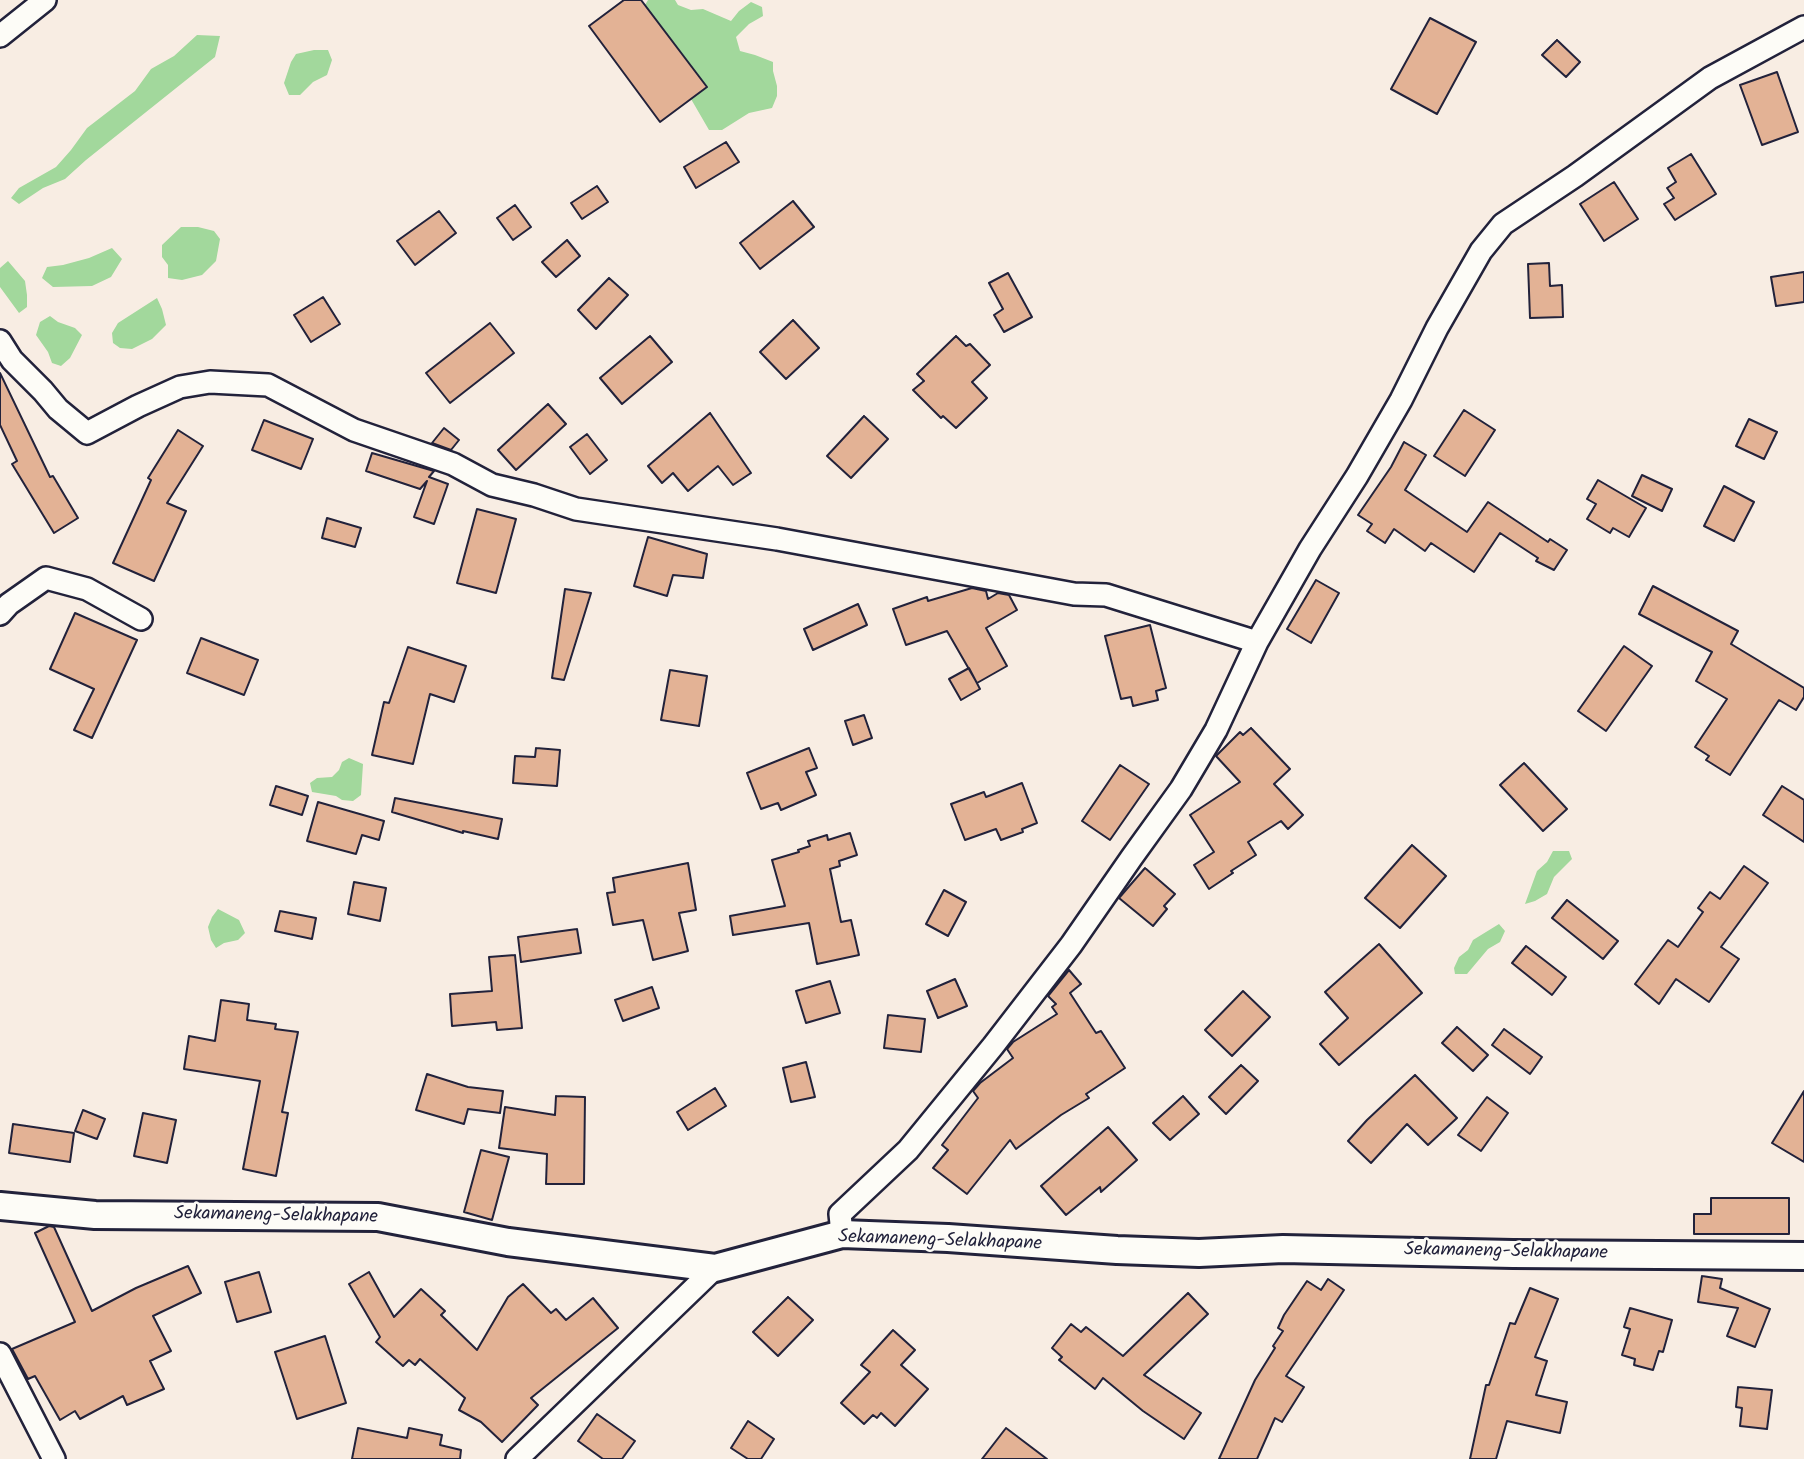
<!DOCTYPE html>
<html>
<head>
<meta charset="utf-8">
<style>
  body { margin:0 }
  canvas { display:block; background:#f8ede3 }
</style>
</head>
<body>
<canvas width="1804" height="1459"></canvas>
<script>
const c = document.querySelector('canvas').getContext('2d');
c.lineJoin = 'round';
function paint(path, color) {
  c.fillStyle = color;
  c.fill(path, 'evenodd');
}
function toPath(rows) {
  const path = new Path2D();
  for (const r of rows) {
    path.moveTo(r[0], r[1]);
    for (let i = 2; i < r.length; i += 2) path.lineTo(r[i], r[i + 1]);
  }
  return path;
}
function stroke(path, color, width, dash) {
  c.strokeStyle = color;
  c.lineWidth = width;
  c.lineCap = dash ? 'butt' : 'round';
  c.setLineDash(dash || []);
  c.stroke(path);
}
function label(font, color, halo, rows, align = 'center') {
  c.font = font + ' Kalam,sans-serif';
  c.lineWidth = 5;
  c.setLineDash([]);
  c.textBaseline = 'middle';
  c.strokeStyle = halo;
  c.fillStyle = color;
  for (const [text, x, y, turn = 0] of rows) {
    c.save();
    c.translate(x, y);
    c.rotate((+turn || 0) * Math.PI / 180);
    c.textAlign = isNaN(turn) ? turn : align;
    if (halo) c.strokeText(text, 0, 0);
    c.fillText(text, 0, 0);
    c.restore();
  }
}
paint(toPath([
  [648,0,675,0,678,5,691,10,703,9,731,21,739,11,751,2,762,7,763,16,749,24,736,37,740,51,755,55,773,62,773,71,777,86,777,96,772,108,749,113,722,130,709,130,691,99,706,87,645,5],
  [197,35,220,36,215,57,86,160,65,179,43,188,19,204,11,198,19,188,56,167,71,150,87,128,135,91,151,69,174,56],
  [314,50,328,50,332,60,327,75,313,82,300,95,289,95,284,83,291,62,296,54],
  [181,227,198,227,214,231,220,239,216,261,202,275,182,280,168,278,168,265,162,257,162,245],
  [112,248,122,259,111,277,92,286,53,287,42,278,47,267,63,265,89,258],
  [8,261,25,281,27,295,27,307,19,313,0,287,0,268],
  [157,298,162,309,166,325,152,339,132,349,120,348,113,343,112,333,118,323],
  [50,316,58,322,75,328,82,335,70,358,61,366,52,363,48,352,36,335,40,322],
  [349,758,363,764,361,795,353,801,342,800,336,796,312,792,310,783,317,778,332,777,339,770,342,762],
  [1553,851,1569,851,1572,859,1554,877,1547,894,1535,901,1525,904,1537,871,1547,862],
  [218,909,239,920,245,933,238,940,224,943,216,948,211,940,208,927,212,917],
  [1499,924,1505,931,1500,942,1488,949,1467,974,1455,974,1454,968,1459,957,1468,950,1473,940]
]), '#a2d89c');
const building = toPath([
  [624,0,641,0,707,87,660,122,589,26,624,0],
  [1430,18,1476,42,1437,114,1391,89,1430,18],
  [1557,40,1580,62,1566,77,1542,55,1557,40],
  [1777,72,1798,132,1762,145,1740,85,1777,72],
  [726,142,739,162,696,188,684,167,726,142],
  [1691,154,1716,194,1675,220,1664,204,1674,198,1667,188,1676,182,1668,168,1691,154],
  [1614,182,1638,219,1604,241,1580,204,1614,182],
  [597,186,608,202,582,219,571,203,597,186],
  [793,201,814,227,760,269,740,243,793,201],
  [515,205,531,227,513,240,497,218,515,205],
  [439,211,456,233,415,265,397,241,439,211],
  [567,240,580,256,556,277,542,262,567,240],
  [1549,263,1550,286,1562,285,1563,317,1530,318,1528,264,1549,263],
  [1804,272,1804,302,1776,306,1771,277,1804,272],
  [1008,273,1032,317,1004,332,994,315,1003,309,989,283,1008,273],
  [609,278,628,295,596,329,578,310,609,278],
  [323,297,340,324,311,342,294,315,323,297],
  [793,320,819,348,786,379,760,352,793,320],
  [490,323,514,353,450,403,426,373,490,323],
  [650,336,672,362,622,404,600,378,650,336],
  [956,336,966,346,970,344,990,365,972,382,987,398,956,428,943,416,941,418,913,390,924,381,917,374,956,336],
  [0,373,50,477,53,476,78,518,54,533,12,464,17,461,0,425,0,373],
  [548,404,566,424,516,470,498,450,548,404],
  [1464,410,1495,430,1465,476,1434,456,1464,410],
  [710,413,751,473,733,485,718,466,688,491,673,473,662,483,648,466,710,413],
  [864,416,888,439,851,478,827,456,864,416],
  [1749,419,1777,432,1764,459,1736,446,1749,419],
  [264,420,313,439,301,469,252,450,264,420],
  [444,428,459,440,451,450,432,443,444,428],
  [178,430,203,446,167,503,186,511,154,581,113,563,151,480,148,478,178,430],
  [587,434,607,460,590,474,570,447,587,434],
  [1404,442,1426,455,1405,490,1467,532,1488,502,1548,542,1550,539,1567,550,1554,570,1536,561,1538,558,1500,533,1474,572,1431,543,1425,551,1394,529,1385,543,1367,531,1372,524,1358,515,1391,467,1404,442],
  [372,453,434,471,429,477,448,484,434,524,414,517,427,481,420,489,366,471,372,453],
  [1642,475,1672,489,1662,511,1632,496,1642,475],
  [1598,480,1646,508,1629,537,1613,528,1610,533,1587,519,1596,504,1587,499,1598,480],
  [1724,486,1754,502,1734,541,1704,526,1724,486],
  [477,509,516,519,496,593,457,583,477,509],
  [327,518,361,528,355,547,322,538,327,518],
  [648,537,707,554,703,578,673,575,667,596,634,586,648,537],
  [1316,580,1339,593,1311,643,1287,629,1316,580],
  [1653,586,1738,631,1731,644,1804,688,1804,697,1796,710,1779,700,1730,775,1706,760,1709,756,1695,747,1727,699,1696,681,1712,652,1639,614,1653,586],
  [972,588,986,591,988,599,998,593,1009,595,1017,610,986,628,1007,666,977,683,947,631,906,645,893,609,927,597,928,601,972,588],
  [565,589,591,593,564,680,552,678,565,589],
  [858,604,867,625,813,650,804,629,858,604],
  [75,613,137,640,92,738,74,730,94,689,50,669,75,613],
  [1150,625,1166,688,1156,691,1158,700,1133,706,1131,697,1121,699,1105,636,1150,625],
  [201,638,258,660,244,695,187,673,201,638],
  [1624,646,1652,666,1606,731,1578,711,1624,646],
  [408,647,466,666,454,702,430,694,413,764,372,755,384,702,389,703,408,647],
  [969,668,980,689,961,700,949,679,969,668],
  [670,670,707,676,699,726,661,720,670,670],
  [864,715,872,738,853,745,845,721,864,715],
  [1251,728,1290,769,1274,784,1303,815,1288,829,1281,821,1248,842,1256,855,1231,871,1233,873,1209,889,1194,865,1214,852,1190,815,1240,782,1216,756,1240,732,1243,735,1251,728],
  [536,748,560,750,557,786,513,783,515,756,535,757,536,748],
  [809,748,817,768,806,772,816,795,781,810,778,803,761,809,747,773,809,748],
  [1524,763,1567,809,1543,831,1500,785,1524,763],
  [1120,765,1149,784,1110,840,1082,821,1120,765],
  [1022,783,1037,823,1022,829,1023,832,1001,840,996,829,965,840,951,804,984,792,986,797,1022,783],
  [276,786,308,796,302,815,270,805,276,786],
  [1782,786,1804,800,1804,842,1763,815,1782,786],
  [395,798,502,819,498,839,463,831,463,833,392,812,395,798],
  [318,802,384,821,379,840,362,835,356,854,307,841,318,802],
  [850,833,857,855,839,861,840,866,830,869,841,922,851,920,859,955,817,964,809,923,733,935,730,916,785,906,772,860,799,852,798,850,810,846,808,841,827,835,828,840,850,833],
  [1412,845,1446,876,1400,928,1365,898,1412,845],
  [688,863,696,910,679,913,688,951,653,960,643,920,613,925,607,893,615,892,613,878,688,863],
  [1744,866,1768,883,1721,947,1739,959,1709,1002,1676,979,1659,1004,1635,984,1668,940,1678,947,1703,912,1698,908,1710,892,1720,899,1744,866],
  [1145,868,1175,894,1164,906,1167,909,1153,926,1119,898,1145,868],
  [354,882,386,888,380,921,348,914,354,882],
  [944,890,966,902,948,936,926,924,944,890],
  [1567,900,1618,941,1603,959,1552,918,1567,900],
  [280,911,316,918,312,939,275,931,280,911],
  [577,929,581,953,521,962,518,937,577,929],
  [1379,944,1422,993,1339,1065,1320,1044,1348,1018,1325,992,1379,944],
  [1526,946,1566,977,1552,995,1512,963,1526,946],
  [515,955,522,1028,497,1030,496,1022,452,1026,450,994,492,991,489,957,515,955],
  [1069,970,1081,984,1070,993,1096,1033,1101,1031,1125,1068,1086,1094,1089,1098,1061,1115,1016,1149,1010,1140,967,1194,933,1168,948,1150,942,1145,978,1098,973,1091,980,1083,1013,1058,1007,1049,1013,1042,1057,1014,1052,1007,1056,1004,1048,996,1069,970],
  [955,979,967,1006,938,1018,927,991,955,979],
  [830,981,840,1013,806,1023,796,991,830,981],
  [652,987,659,1008,623,1021,615,1000,652,987],
  [1243,991,1270,1017,1232,1056,1205,1030,1243,991],
  [221,1000,249,1004,247,1020,276,1024,275,1029,298,1032,282,1112,288,1113,276,1176,243,1169,260,1081,184,1069,189,1036,215,1041,221,1000],
  [888,1015,925,1019,921,1052,884,1048,888,1015],
  [1457,1027,1488,1055,1473,1071,1442,1043,1457,1027],
  [1504,1029,1542,1057,1530,1074,1492,1045,1504,1029],
  [806,1062,815,1097,791,1102,783,1068,806,1062],
  [1241,1065,1258,1081,1226,1114,1209,1097,1241,1065],
  [427,1074,468,1087,503,1091,500,1113,468,1109,464,1124,416,1110,427,1074],
  [1415,1075,1457,1118,1428,1145,1407,1124,1371,1163,1348,1141,1367,1120,1415,1075],
  [715,1088,726,1106,688,1130,677,1112,715,1088],
  [1804,1091,1804,1162,1772,1143,1804,1091],
  [556,1096,585,1097,584,1184,546,1184,547,1154,499,1148,505,1107,555,1115,556,1096],
  [1183,1096,1199,1114,1170,1140,1153,1123,1183,1096],
  [1487,1097,1508,1113,1481,1151,1458,1135,1487,1097],
  [83,1110,105,1119,97,1139,75,1131,83,1110],
  [143,1113,176,1120,167,1163,134,1156,143,1113],
  [13,1124,74,1133,70,1162,9,1153,13,1124],
  [1108,1127,1137,1160,1101,1192,1100,1187,1066,1215,1041,1186,1108,1127],
  [481,1150,509,1157,492,1220,464,1212,481,1150],
  [1711,1198,1789,1198,1789,1234,1694,1234,1694,1214,1711,1214,1711,1198],
  [49,1226,54,1227,92,1311,136,1288,188,1266,201,1293,153,1316,171,1351,150,1361,164,1389,127,1405,123,1396,80,1419,75,1411,60,1420,35,1376,28,1379,12,1349,75,1322,35,1233,49,1226],
  [259,1272,271,1312,237,1322,225,1282,259,1272],
  [369,1272,394,1317,421,1289,445,1311,441,1315,477,1350,508,1297,523,1284,551,1313,556,1309,566,1320,593,1298,618,1328,531,1398,538,1405,502,1442,481,1422,459,1410,465,1398,420,1359,415,1365,409,1360,403,1366,376,1342,380,1337,349,1284,369,1272],
  [1702,1276,1722,1279,1720,1288,1770,1309,1755,1347,1727,1336,1738,1308,1698,1302,1702,1276],
  [1328,1279,1344,1290,1286,1376,1304,1387,1282,1422,1275,1418,1257,1459,1219,1459,1255,1380,1275,1348,1273,1346,1283,1331,1278,1328,1284,1315,1307,1281,1321,1290,1328,1279],
  [1530,1288,1558,1299,1535,1357,1547,1361,1536,1395,1567,1402,1560,1433,1507,1421,1496,1459,1470,1459,1486,1385,1489,1385,1510,1323,1515,1324,1530,1288],
  [1188,1293,1208,1314,1144,1375,1201,1413,1184,1439,1143,1411,1103,1378,1095,1389,1059,1360,1062,1357,1052,1348,1071,1324,1081,1332,1086,1327,1123,1356,1188,1293],
  [788,1297,813,1320,778,1356,753,1332,788,1297],
  [1630,1308,1672,1320,1663,1352,1659,1351,1653,1370,1634,1365,1635,1359,1622,1355,1630,1329,1624,1327,1630,1308],
  [893,1330,915,1350,901,1365,928,1389,895,1426,881,1413,877,1418,873,1415,864,1424,841,1403,870,1372,861,1365,893,1330],
  [325,1336,346,1403,297,1419,275,1352,325,1336],
  [1738,1387,1772,1390,1767,1429,1740,1426,1742,1408,1736,1407,1738,1387],
  [597,1414,635,1441,622,1459,603,1459,578,1441,597,1414],
  [748,1421,774,1439,761,1459,748,1459,731,1448,748,1421],
  [358,1428,407,1438,409,1428,442,1435,440,1445,461,1450,460,1459,352,1459,358,1428],
  [1006,1428,1047,1459,982,1459,1006,1428]
]);
paint(building, '#e3b295');
stroke(building, '#22223b', 2);
const minor = toPath([
  [0,36,45,0],
  [0,341,12,360,43,391,58,409,87,433,138,406,180,387,210,382,268,385,354,430,453,464,492,485,534,495,576,509,777,539,1074,594,1106,595,1257,642],
  [0,614,9,604,46,578,87,589,141,619],
  [842,1234,840,1214,908,1150,993,1046,1071,945,1132,857,1181,789,1216,730,1257,642,1310,549,1357,476,1401,400,1437,328,1481,251,1503,224,1575,176,1710,78,1804,27],
  [0,1354,54,1459],
  [517,1459,715,1268]
]);
const tertiary = toPath([
  [0,1206,95,1215,378,1217,508,1242,715,1268,842,1234,948,1238,1117,1250,1199,1253,1283,1249,1513,1254,1804,1256]
]);
stroke(minor, '#22223b', 26);
stroke(tertiary, '#22223b', 32);
stroke(minor, '#fdfcf7', 21);
stroke(tertiary, '#fdfcf7', 26);
label('19px', '#22223b', '#fdfcf7', [
  ["Sekamaneng-Selakhapane",276,1217,1],
  ["Sekamaneng-Selakhapane",940,1242,2],
  ["Sekamaneng-Selakhapane",1506,1253,1]
]);
</script>
</body>
</html>
